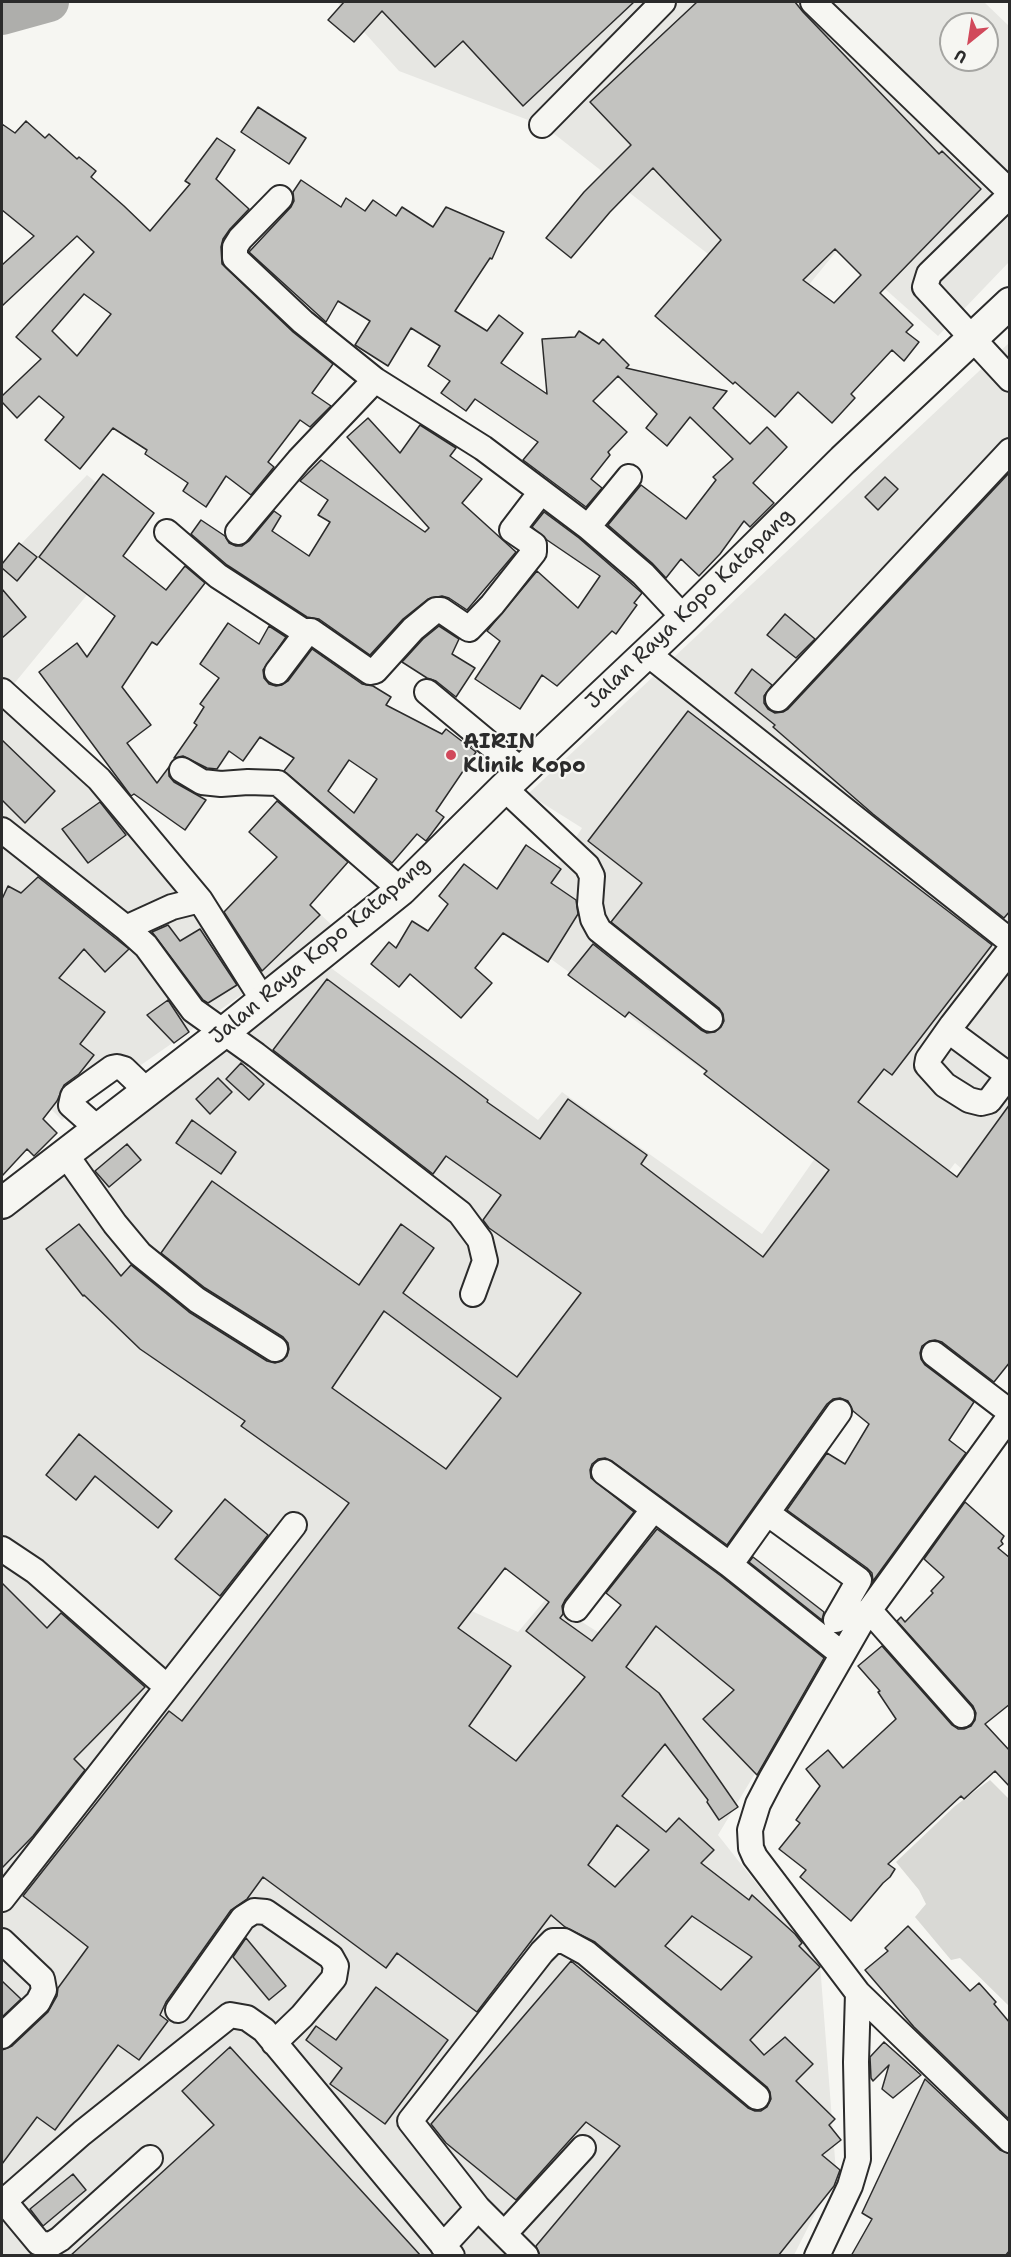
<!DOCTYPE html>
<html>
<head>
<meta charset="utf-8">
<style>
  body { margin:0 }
  #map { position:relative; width:1011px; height:2257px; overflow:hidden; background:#f6f6f2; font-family:"Shantell Sans",sans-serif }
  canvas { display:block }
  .frame { position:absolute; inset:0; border:3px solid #2b2b2b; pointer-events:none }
  .north { position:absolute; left:939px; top:12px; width:60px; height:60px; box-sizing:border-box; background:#f6f6f2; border:2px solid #a5a5a2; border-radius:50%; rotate:210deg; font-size:16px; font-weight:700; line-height:24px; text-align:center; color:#2b2b2b }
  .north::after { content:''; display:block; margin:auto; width:21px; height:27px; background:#d1495b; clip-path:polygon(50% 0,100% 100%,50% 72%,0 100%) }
</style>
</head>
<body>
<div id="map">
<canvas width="1011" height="2257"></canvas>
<div class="frame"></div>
<div class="north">U</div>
</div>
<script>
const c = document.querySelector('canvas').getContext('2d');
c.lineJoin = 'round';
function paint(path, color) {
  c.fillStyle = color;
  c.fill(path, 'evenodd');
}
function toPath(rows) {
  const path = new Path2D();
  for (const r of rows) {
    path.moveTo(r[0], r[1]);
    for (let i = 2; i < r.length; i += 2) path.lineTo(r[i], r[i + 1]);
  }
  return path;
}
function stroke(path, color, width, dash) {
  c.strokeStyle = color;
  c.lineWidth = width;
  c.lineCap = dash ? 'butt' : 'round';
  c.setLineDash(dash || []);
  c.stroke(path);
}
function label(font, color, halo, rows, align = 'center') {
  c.font = font + ' "Shantell Sans",sans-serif';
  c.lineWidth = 4.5;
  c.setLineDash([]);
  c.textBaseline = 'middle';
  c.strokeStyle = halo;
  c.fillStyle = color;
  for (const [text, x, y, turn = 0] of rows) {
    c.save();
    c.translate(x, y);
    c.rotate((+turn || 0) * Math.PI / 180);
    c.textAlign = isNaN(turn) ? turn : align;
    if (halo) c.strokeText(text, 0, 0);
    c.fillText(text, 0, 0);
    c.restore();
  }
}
paint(toPath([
  [337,2,984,2,1009,26,1009,262,938,336,839,248,785,314,544,126,399,71],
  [951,24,987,24,987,60,951,60],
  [1009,343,1009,1210,955,1163,885,1256,1000,1348,911,1451,807,1364,687,1512,602,1454,465,1608,518,1632,546,1599,629,1652,676,1597,755,1660,784,1619,828,1652,718,1835,820,1964,836,2172,794,2255,2,2255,2,1220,148,1091,331,968,538,1120,562,1092,762,1234,818,1154,514,932,582,828,528,794],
  [87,475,146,523,13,685,119,783,218,916,269,866,336,929,62,1120,2,1061,2,564]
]), '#e7e7e3');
paint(toPath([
  [990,1780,1009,1799,1009,2006,960,1958,951,1960,915,1917,926,1904,919,1890,896,1862,955,1806]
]), '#d9d9d5');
stroke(toPath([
  [2,15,49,2]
]), '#aeaeab', 40);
const building = toPath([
  [344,2,634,2,523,106,463,41,435,67,382,11,354,42,328,20,344,2],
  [697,2,795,2,803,12,939,154,942,151,981,189,880,293,913,325,906,332,919,342,904,361,892,350,851,394,855,398,832,423,798,392,775,417,735,382,733,384,655,316,721,240,653,168,610,212,571,258,546,238,584,192,631,145,590,102,697,2],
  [835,249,861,275,834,303,803,280,835,249],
  [258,107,306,138,289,164,241,132,258,107],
  [26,121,45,138,49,134,77,159,79,157,96,171,91,177,124,206,150,231,190,184,185,181,217,138,235,150,216,179,249,209,230,229,223,239,221,247,222,264,293,332,333,364,312,393,331,406,310,427,300,420,268,462,274,467,251,495,226,476,206,507,183,491,188,483,145,454,147,450,113,428,80,469,45,440,64,417,39,396,17,418,2,402,2,396,41,359,16,337,94,252,77,236,2,306,2,265,34,236,2,210,2,124,15,133,26,121],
  [84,294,111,314,77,356,52,331,84,294],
  [301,180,341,207,346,198,365,211,373,200,396,216,402,207,433,227,446,207,504,232,492,259,490,258,455,311,487,331,499,315,523,333,501,363,547,394,542,339,575,337,579,331,599,344,603,339,629,365,626,368,727,391,713,408,750,444,767,427,787,447,753,483,774,503,750,527,744,521,720,554,699,576,681,559,666,578,652,563,608,525,641,485,686,519,716,480,713,477,733,459,690,417,667,446,646,428,657,414,618,376,593,401,627,432,608,452,610,455,591,479,602,488,586,507,523,460,538,442,475,399,466,411,441,393,450,381,428,366,440,346,411,328,388,366,355,345,370,321,338,301,326,322,249,252,291,207,294,201,293,192,301,180],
  [368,418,400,453,420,425,456,448,450,456,482,479,462,503,516,552,467,610,449,598,442,596,428,599,403,619,370,655,319,619,307,617,227,565,191,534,201,520,225,536,229,543,236,546,242,546,249,541,274,511,281,516,272,531,309,556,330,522,318,515,328,500,300,481,321,460,425,532,429,528,347,437,368,418],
  [1010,472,1010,911,1004,918,873,814,773,727,775,725,735,693,752,669,772,685,764,696,764,703,768,709,775,713,783,712,788,709,1010,472],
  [103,474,154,513,123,556,166,590,185,566,205,583,157,645,152,642,122,687,151,725,127,743,157,783,169,767,169,776,174,782,206,800,185,830,134,794,131,796,39,672,77,643,87,657,115,616,39,557,103,474],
  [885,477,898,489,878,510,865,497,885,477],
  [544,512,579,538,642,593,634,603,637,605,616,634,612,631,557,686,542,675,520,709,475,679,500,641,487,631,537,571,578,608,600,576,547,540,532,527,544,512],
  [19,543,37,557,17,581,2,568,2,564,19,543],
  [2,589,26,617,2,638,2,589],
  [785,614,815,639,796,658,767,635,785,614],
  [228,623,259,644,269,626,286,637,263,670,264,678,269,684,276,686,282,685,288,681,312,649,362,684,373,686,391,697,386,705,442,734,446,729,476,752,436,811,444,817,426,841,417,834,392,863,284,771,294,758,260,737,243,761,229,751,217,769,207,768,183,756,174,758,197,725,194,723,204,707,200,704,219,678,200,664,228,623],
  [349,760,377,779,354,813,328,791,349,760],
  [439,626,459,639,452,654,475,668,456,697,436,681,427,678,402,662,423,639,439,626],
  [688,711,992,945,892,1075,884,1069,858,1102,957,1177,1010,1104,1010,1362,994,1382,942,1342,935,1340,929,1341,922,1346,920,1353,921,1359,925,1365,974,1402,949,1440,966,1453,873,1581,872,1573,867,1568,787,1510,827,1453,845,1464,869,1424,853,1411,848,1401,840,1398,833,1399,827,1404,727,1545,612,1461,605,1458,598,1459,592,1464,590,1470,591,1478,634,1512,565,1600,562,1606,563,1614,560,1618,592,1641,621,1605,606,1593,657,1529,721,1576,824,1658,757,1775,703,1719,734,1690,656,1626,626,1667,659,1693,738,1807,719,1820,707,1802,708,1800,665,1744,622,1796,666,1832,679,1818,714,1850,701,1863,749,1900,752,1895,795,1934,802,1943,799,1946,820,1967,750,2040,764,2055,785,2037,813,2064,796,2081,835,2119,829,2125,841,2140,822,2155,840,2170,834,2186,778,2256,540,2256,536,2246,620,2146,586,2122,516,2200,446,2143,431,2124,571,1961,748,2108,755,2111,761,2111,767,2107,771,2099,770,2092,767,2087,595,1942,565,1927,551,1915,477,2012,397,1953,386,1968,263,1877,247,1899,231,1910,166,2002,160,2015,168,2021,139,2060,118,2045,55,2130,37,2117,2,2164,2,2050,12,2046,48,2012,57,1996,58,1988,88,1947,23,1896,169,1711,182,1721,349,1503,241,1426,245,1421,140,1349,84,1295,83,1296,46,1249,79,1224,121,1276,131,1265,189,1312,267,1361,275,1363,282,1361,287,1356,289,1349,288,1343,283,1337,205,1288,161,1253,212,1181,359,1285,401,1224,434,1248,403,1293,517,1377,581,1293,489,1228,483,1220,501,1195,446,1156,433,1174,273,1050,327,979,488,1100,487,1102,540,1139,568,1099,647,1155,641,1164,763,1257,829,1170,704,1074,707,1071,629,1012,625,1017,568,975,593,944,701,1030,707,1033,715,1032,721,1027,724,1021,723,1014,719,1008,611,922,642,883,588,841,688,711],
  [384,1311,501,1398,446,1469,332,1388,384,1311],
  [505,1568,549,1602,526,1631,585,1677,516,1761,469,1726,511,1666,458,1628,505,1568],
  [617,1825,649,1850,615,1887,588,1865,617,1825],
  [692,1916,752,1957,721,1990,665,1946,692,1916],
  [2,740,55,791,25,823,2,800,2,740],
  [277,801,348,862,310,905,320,915,262,971,224,912,277,857,249,832,277,801],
  [100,802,126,835,88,863,62,829,100,802],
  [526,845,561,869,551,883,576,900,578,914,548,962,503,933,475,968,492,983,461,1018,410,974,399,987,371,964,389,942,396,948,412,921,428,931,448,904,439,896,464,864,497,889,526,845],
  [38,877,129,949,105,972,84,949,59,978,105,1012,80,1044,94,1055,79,1074,64,1085,57,1101,43,1119,57,1133,34,1156,27,1149,2,1176,2,899,8,886,21,893,38,877],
  [168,925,180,941,200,929,237,985,208,1003,203,1000,152,932,168,925],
  [168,1000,189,1032,174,1043,147,1015,168,1000],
  [241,1063,264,1084,249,1100,226,1079,241,1063],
  [218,1078,232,1092,210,1114,196,1099,218,1078],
  [192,1120,236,1152,221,1174,176,1143,192,1120],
  [127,1144,141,1160,109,1187,95,1171,127,1144],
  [79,1434,172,1511,158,1528,95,1476,76,1500,46,1475,79,1434],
  [225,1499,268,1535,220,1596,175,1559,225,1499],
  [965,1502,1004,1536,1001,1541,1003,1544,998,1548,1010,1558,1010,1704,985,1724,1010,1751,1010,1787,995,1771,964,1799,961,1796,888,1864,895,1869,890,1877,883,1883,851,1921,800,1877,806,1870,779,1849,800,1823,796,1820,820,1786,806,1769,828,1750,843,1768,896,1719,878,1692,880,1691,858,1666,882,1646,952,1725,958,1729,964,1729,971,1726,975,1720,976,1713,973,1706,897,1621,901,1617,905,1622,933,1593,931,1591,944,1577,924,1559,965,1502],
  [753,1557,824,1612,822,1620,749,1562,753,1557],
  [2,1583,47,1628,61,1613,145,1687,74,1759,85,1770,33,1836,2,1868,2,1583],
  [908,1926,970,1991,979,1983,996,2002,994,2004,1010,2023,1010,2120,914,2027,865,1970,888,1951,885,1948,908,1926],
  [246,1938,286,1986,269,2000,233,1957,246,1938],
  [2,1981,21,1999,2,2017,2,1981],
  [376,1987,448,2040,385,2124,330,2084,342,2068,306,2040,316,2026,336,2040,376,1987],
  [884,2042,921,2075,893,2098,882,2089,889,2065,873,2081,871,2078,870,2057,884,2042],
  [230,2047,421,2256,70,2256,214,2125,182,2091,230,2047],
  [925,2079,1000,2150,1010,2154,1010,2250,1005,2256,851,2256,872,2219,862,2213,925,2079],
  [73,2174,86,2190,43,2226,30,2209,73,2174]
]);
paint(building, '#c3c3c0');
stroke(building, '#2b2b2b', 1.5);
const minor = toPath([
  [813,2,1010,192],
  [542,125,663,2],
  [1010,195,929,274,925,287,1010,379],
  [280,198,240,239,235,247,235,258,303,322,375,380,483,448,588,527,643,574,684,618],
  [588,527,629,477],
  [167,532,218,576,306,633],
  [238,532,299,460,375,380],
  [648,654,1010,941],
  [277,672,308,631,311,631,370,672,375,671,413,629,436,610,441,610,469,629,492,605,534,552,534,545,512,530,541,492],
  [2,691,99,779,200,900,263,1000],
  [427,692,522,771],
  [778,699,1010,451],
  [182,770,202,782,221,784,248,782,278,783,401,890],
  [504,788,587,866,592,876,590,904,593,919,599,930,710,1019],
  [2,830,126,928,146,946,193,1010,256,1055,460,1213,480,1240,485,1261,473,1294],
  [126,928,172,907,200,900],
  [949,1031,1007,1074,1008,1076,989,1101,981,1103,969,1100,945,1085,927,1065,928,1059,952,1025,1010,950],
  [98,1129,71,1105,73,1096,112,1068,117,1067,124,1069,147,1091],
  [66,1155,115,1224,140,1254,197,1300,275,1349],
  [934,1354,1010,1412],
  [1010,1416,863,1619,771,1779,758,1804,750,1830,751,1848,755,1857,858,1993,1010,2140],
  [604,1472,730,1565,842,1654],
  [767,1513,859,1580,836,1620],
  [2,1549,35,1571,167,1687],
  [730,1565,839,1412],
  [576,1609,653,1510],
  [869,1610,962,1715],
  [2,1899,294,1525],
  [2,1941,42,1979,44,1990,38,2002,2,2036],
  [178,2010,243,1918,254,1911,266,1912,331,1957,336,1966,334,1978,302,2016,274,2043],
  [4,2201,39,2243,50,2245,60,2239,150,2158],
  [2,2203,82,2133,230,2015,247,2018,264,2030,452,2256],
  [505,2233,583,2148],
  [443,2246,478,2208],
  [526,2256,478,2208,410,2121,542,1952,553,1941,564,1941,586,1953,757,2097],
  [817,2256,850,2186,858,2159,856,2062,858,1993]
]);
const major = toPath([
  [2,1203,224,1032,401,890,504,788,684,618,843,460,1010,303]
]);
stroke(minor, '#2b2b2b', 28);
stroke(major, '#2b2b2b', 34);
stroke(minor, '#f6f6f2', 24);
stroke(major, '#f6f6f2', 30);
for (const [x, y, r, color] of [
  [451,755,6,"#d1495b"]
]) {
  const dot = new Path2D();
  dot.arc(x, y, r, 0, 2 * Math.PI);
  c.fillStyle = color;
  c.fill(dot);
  stroke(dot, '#f6f6f2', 2);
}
label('21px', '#2b2b2b', '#f6f6f2', [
  ["Jalan Raya Kopo Katapang",690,609,-44],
  ["Jalan Raya Kopo Katapang",320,951,-40]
]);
label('bold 21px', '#2b2b2b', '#f6f6f2', [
  ["AIRIN",463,743],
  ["Klinik Kopo",463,767]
], 'left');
</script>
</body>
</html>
